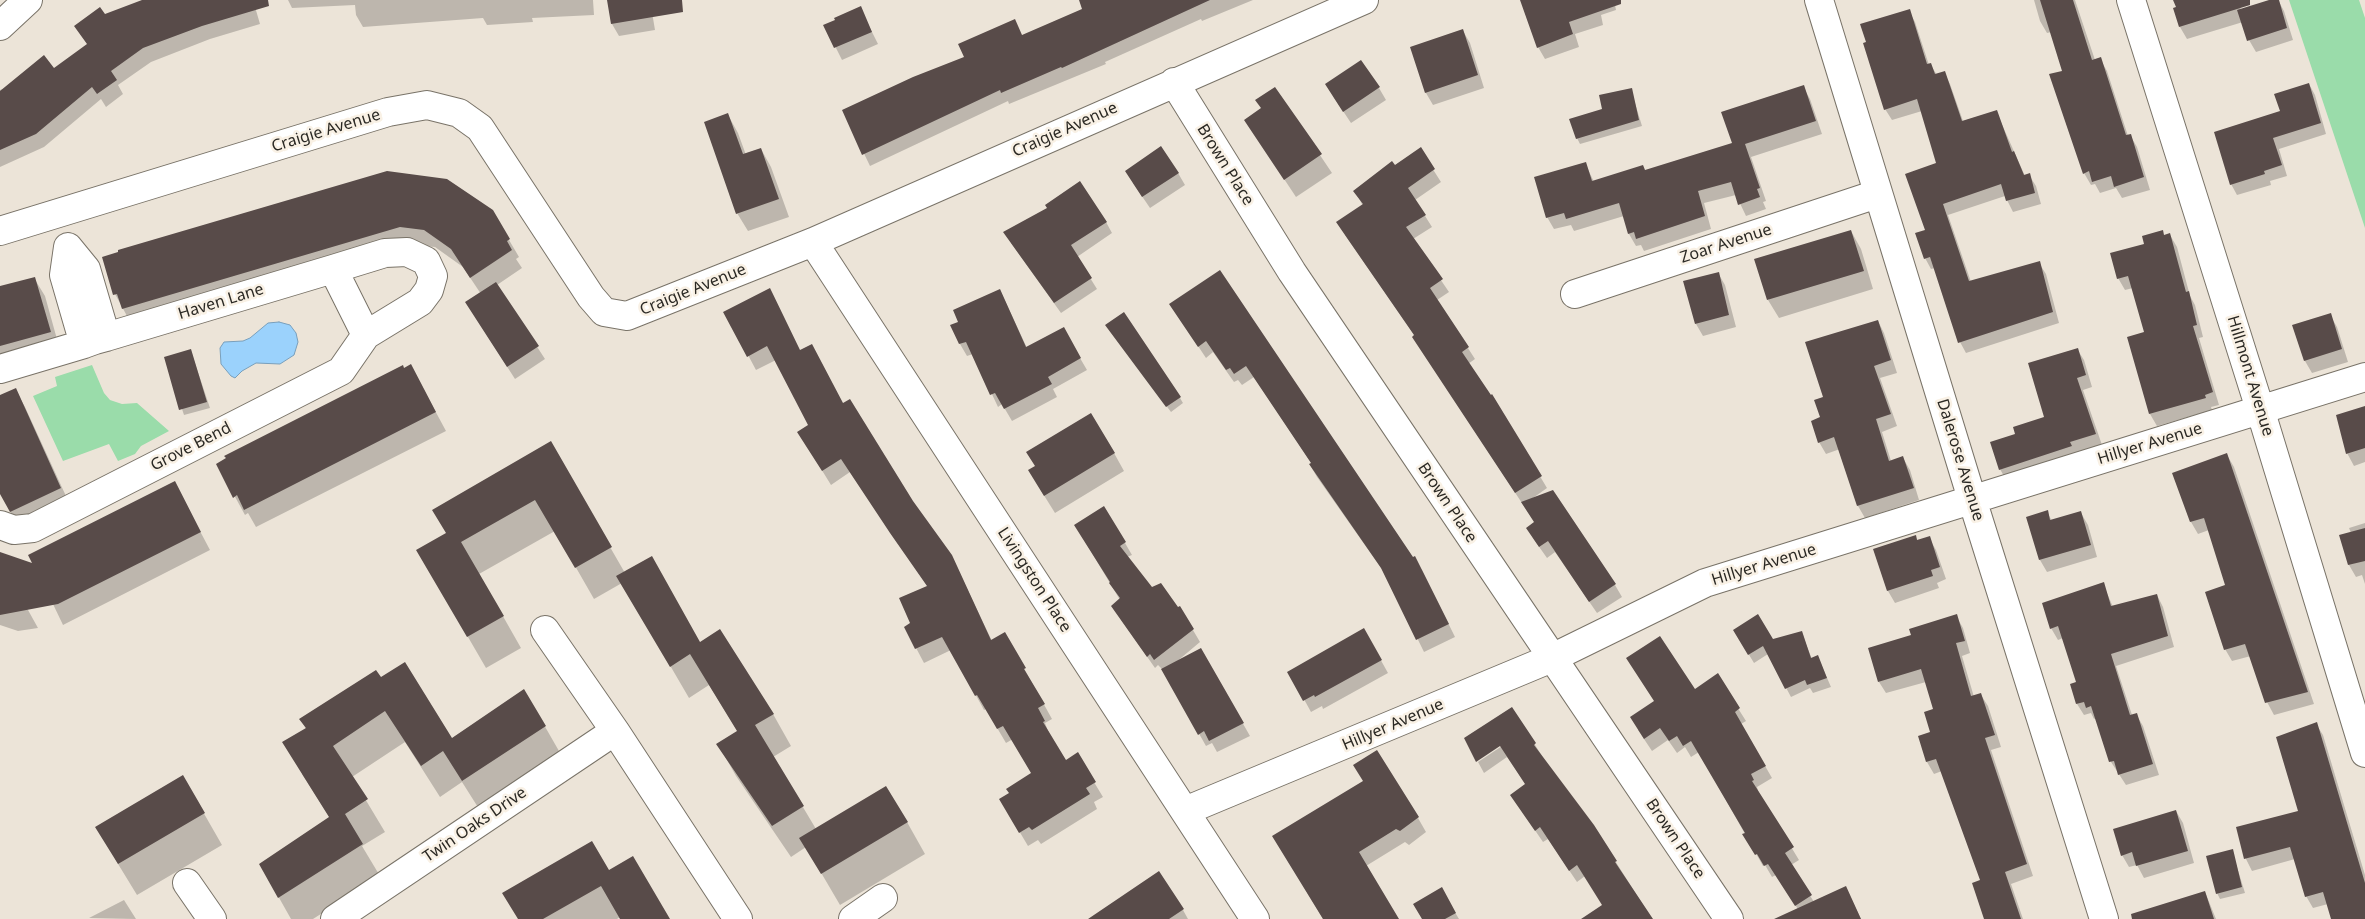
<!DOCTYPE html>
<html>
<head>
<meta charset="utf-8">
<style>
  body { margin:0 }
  canvas { display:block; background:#ece4d8 }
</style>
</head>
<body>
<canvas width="2365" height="919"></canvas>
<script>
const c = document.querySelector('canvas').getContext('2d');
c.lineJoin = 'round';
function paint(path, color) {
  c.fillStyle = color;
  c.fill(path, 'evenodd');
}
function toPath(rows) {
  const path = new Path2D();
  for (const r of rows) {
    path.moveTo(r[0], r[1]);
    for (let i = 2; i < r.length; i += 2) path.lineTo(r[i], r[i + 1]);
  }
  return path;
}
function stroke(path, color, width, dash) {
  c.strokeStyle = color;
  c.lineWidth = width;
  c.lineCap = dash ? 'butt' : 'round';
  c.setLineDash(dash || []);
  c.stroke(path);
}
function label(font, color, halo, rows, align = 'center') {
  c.font = font + ' "Noto Sans",sans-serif';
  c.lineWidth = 5;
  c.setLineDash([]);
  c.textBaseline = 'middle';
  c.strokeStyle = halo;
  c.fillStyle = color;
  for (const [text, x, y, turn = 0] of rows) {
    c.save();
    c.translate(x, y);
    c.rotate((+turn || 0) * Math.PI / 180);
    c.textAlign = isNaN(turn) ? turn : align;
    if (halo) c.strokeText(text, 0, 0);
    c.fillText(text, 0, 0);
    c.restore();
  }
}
paint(toPath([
  [2289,0,2359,0,2365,18,2365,228],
  [92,365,104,393,110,400,122,404,137,403,169,431,141,446,135,454,118,461,109,444,63,461,33,396,57,386,55,377]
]), '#9adcaa');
const water = toPath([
  [279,322,290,325,296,333,298,342,294,355,280,364,256,363,242,371,235,378,231,376,221,364,220,348,224,342,243,341,250,338,268,323,279,322]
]);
paint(water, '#9bd2fc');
stroke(water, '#799fbb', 1);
paint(toPath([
  [145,0,253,0,260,24,210,39,151,62,118,85,123,94,106,107,101,99,44,147,0,167,0,90,54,70,88,45,76,27],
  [288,0,593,0,594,15,532,18,533,22,487,25,483,18,363,27,356,15,355,5,292,8],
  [608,0,650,0,655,30,619,36,612,24],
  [1080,0,1253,0,1202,21,1201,19,1105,62,1106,64,1009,104,1008,101,870,166,843,110,1084,10],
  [1521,0,1614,0,1616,10,1601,15,1603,25,1575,34,1579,47,1545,59,1538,47],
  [2034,0,2075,0,2095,60,2100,59,2107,71,2128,136,2130,135,2137,147,2150,190,2122,198,2116,188,2100,193,2095,184,2091,185,2084,173,2064,71,2052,32,2047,33,2040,21],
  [2175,0,2238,0,2241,10,2278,0,2284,11,2293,40,2256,52,2249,40,2243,22,2187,39,2180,27,2174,9,2177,8],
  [860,8,878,44,842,60,825,26],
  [1909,11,1915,22,1929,65,1930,64,1937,75,1944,72,1950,84,1963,121,1996,111,2025,176,2029,175,2036,186,2041,204,2013,212,2005,196,1948,215,1971,282,2039,263,2046,274,2059,323,1966,353,1960,342,1935,268,1931,269,1925,258,1926,231,1938,164,1922,111,1892,120,1885,109],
  [1463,31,1470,43,1484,88,1433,105,1426,93,1412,48],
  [2309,84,2315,95,2326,134,2279,149,2287,176,2270,181,2271,185,2237,195,2231,184,2281,112],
  [1803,87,1810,99,1822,134,1751,157,1766,201,1763,202,1766,209,1746,216,1736,195,1704,203,1711,229,1644,251,1641,245,1636,246,1629,234,1624,216,1574,231,1571,225,1554,229,1547,217,1585,163,1594,182,1646,171,1734,144],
  [1275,88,1332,173,1296,197,1245,120,1262,109],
  [1379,88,1386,100,1351,123,1333,96],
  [1631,90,1642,126,1580,144,1577,138,1604,110],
  [728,115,738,133,746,155,761,149,771,167,789,217,748,231,737,213],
  [1420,149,1441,182,1415,200,1432,227,1413,239,1449,292,1437,300,1475,359,1468,364,1490,397,1492,396,1547,488,1533,498,1615,585,1622,597,1597,613,1555,552,1547,558,1535,541,1528,529,1535,523,1421,349,1415,336,1345,235,1363,206,1355,191],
  [1178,173,1185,185,1150,208,1133,183],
  [447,180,492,211,519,257,516,259,522,268,497,285,545,359,515,379,474,315,481,294,463,267,435,247,411,245,133,327,115,294],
  [1048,208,1106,222,1112,233,1077,257,1097,289,1061,313,1011,243],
  [1851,231,1861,249,1873,289,1779,318,1768,300],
  [2170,235,2177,247,2190,296,2195,305,2203,337,2199,338,2219,405,2211,407,2212,410,2157,426,2150,414,2128,338,2145,333,2133,288,2125,290,2118,278,2146,245],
  [1220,272,1412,559,1422,570,1455,637,1424,652,1386,575,1317,477,1310,465,1312,464,1254,377,1242,385,1238,380,1234,382,1213,352,1206,358,1178,316],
  [1718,273,1725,285,1736,327,1703,336,1696,324],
  [34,278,45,296,60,350,0,368,0,288],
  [1000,290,1027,348,1063,329,1087,370,1053,389,1057,397,1012,421,1002,404,998,407,973,354,967,356,960,344,960,323],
  [725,312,800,351,843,405,951,555,992,641,1005,634,1052,719,1045,723,1050,736,1066,761,1077,754,1103,797,1094,802,1097,809,1041,844,1038,840,1028,846,1009,814,1010,794,1033,774,1013,739,1006,743,986,709,984,710,951,650,924,663,905,627,912,624,928,587,850,472,831,485,807,446,810,426,776,360,756,370],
  [2330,315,2337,327,2348,362,2312,373,2305,361,2294,326],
  [1878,321,1884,333,1897,373,1880,378,1897,426,1882,432,1891,461,1903,458,1910,470,1919,500,1865,518,1858,506,1840,449,1826,454,1819,442,1825,397],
  [1110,331,1180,398,1183,403,1171,412],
  [2077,349,2084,360,2092,387,2083,390,2102,445,2006,480,2000,469,2016,435,2046,418],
  [191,351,210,408,184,415,165,358],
  [411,366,446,431,256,527,248,513,245,515,217,464],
  [15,389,25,407,71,507,19,529,0,491,0,396],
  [2365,410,2365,462,2354,466,2347,453],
  [550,443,625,573,773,714,791,746,773,757,816,829,907,822,925,854,840,905,806,847,791,857,736,776,718,744,738,732,709,685,689,698,622,583,594,599,555,531,479,574,521,648,486,668,418,551,447,534],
  [1114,453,1124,471,1055,513,1040,489],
  [2227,455,2234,467,2314,704,2274,715,2267,702,2251,656,2232,661,2225,649,2227,586,2209,530,2198,534,2191,522,2174,473],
  [174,482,210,550,63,625,30,556],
  [2047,512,2052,521,2081,513,2088,525,2097,557,2047,572,2040,560],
  [2365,523,2365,584,2362,575,2356,577,2349,565,2340,536,2351,533,2349,528],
  [1915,536,1918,541,1929,538,1936,550,1946,579,1937,583,1939,588,1895,603,1888,591,1874,550],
  [1083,538,1125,543,1132,555,1127,557,1151,589,1178,609,1180,608,1200,642,1175,663,1201,650,1250,736,1217,752,1212,743,1206,746,1163,670,1158,665,1155,668,1120,618,1120,600],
  [0,571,28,610,38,628,18,631,0,625],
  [2103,584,2113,607,2157,595,2163,607,2174,647,2116,666,2132,715,2136,714,2143,726,2159,775,2126,785,2111,762,2096,718,2094,719,2091,713,2084,715,2077,704,2072,685,2078,683,2063,638,2058,640,2051,628],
  [1956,616,1963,628,1970,653,1962,656,1974,697,1981,695,1988,706,2001,747,1991,750,2033,876,2011,884,2023,919,1985,919,1981,881,1942,771,1934,774,1927,762,1919,737,1932,733,1934,710,1926,682,1886,693,1879,682,1912,636],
  [1364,630,1388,673,1323,709,1322,706,1311,712,1289,672],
  [1734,630,1772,641,1801,632,1812,659,1818,657,1831,687,1813,693,1810,688,1791,697,1768,654,1754,663],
  [1717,675,1746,721,1741,724,1772,778,1757,787,1759,794,1799,860,1791,865,1814,902,1846,888,1861,919,1803,917,1776,875,1772,877,1765,865,1763,866,1699,752,1691,757,1685,747,1677,753,1668,740,1652,751,1638,730],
  [380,679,451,739,524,690,563,758,481,812,462,782,440,797,405,742,352,777,385,832,362,846,380,876,313,919,291,919,260,864,330,818,302,774,306,729,301,720],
  [1512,708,1542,756,1593,826,1652,919,1601,919,1603,905,1585,876,1577,882,1548,839,1543,842,1519,807,1526,785,1507,757,1484,773,1478,762,1505,744],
  [2316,724,2323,735,2365,875,2365,919,2332,919,2328,904,2313,908,2306,896,2295,859,2252,871,2246,859,2237,828,2299,812],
  [183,777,222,845,137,895,115,859],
  [2176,811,2183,823,2194,863,2144,878,2137,865,2129,867,2122,855],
  [1418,818,1426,832,1409,845,1405,842,1366,866,1397,919,1323,919,1274,837],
  [2232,851,2245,893,2220,899,2217,893],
  [609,871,668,919,622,919,620,917,617,919,519,919],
  [1441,889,1459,919,1423,919],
  [2205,892,2216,919,2141,919],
  [124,900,136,919,89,918],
  [1183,910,1188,919,1091,919]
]), '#0003');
paint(toPath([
  [142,0,268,0,269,6,202,26,143,48,111,71,117,80,97,94,92,87,36,134,0,150,0,91,44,55,54,68,87,44,74,26,100,7,105,14],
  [607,0,682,0,683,12,611,24],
  [1079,0,1210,0,1062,68,1061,67,1001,93,1000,90,862,155,842,110,913,77,964,57,958,44,1015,19,1022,35,1082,9],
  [1520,0,1621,0,1621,4,1569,22,1573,34,1537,48],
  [2040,0,2073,0,2092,60,2101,57,2126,135,2131,134,2144,177,2114,187,2111,176,2092,182,2089,171,2083,174,2049,74,2062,71],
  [2173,0,2250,0,2250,5,2179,27,2173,8,2176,7],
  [2269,0,2279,0,2287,28,2247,41,2237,10],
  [861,6,872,32,834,48,823,25,835,20,834,18],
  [1910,9,1927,64,1931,63,1935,74,1945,71,1962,121,1997,110,2012,152,2014,151,2024,175,2030,173,2035,193,2006,201,2001,184,1943,204,1969,281,2040,261,2053,312,1958,343,1930,257,1924,259,1915,233,1925,230,1905,174,1936,163,1917,99,1884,110,1863,43,1866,42,1860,24],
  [1463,29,1478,75,1425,93,1410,47],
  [1361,60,1380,87,1343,112,1325,84],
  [2309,83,2321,123,2273,138,2282,165,2264,171,2265,174,2230,185,2214,132,2280,111,2274,94],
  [1804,85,1816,121,1745,144,1760,188,1757,189,1760,197,1738,205,1731,182,1698,191,1705,216,1636,239,1634,232,1628,234,1619,203,1566,219,1564,213,1546,218,1534,177,1586,162,1592,181,1643,165,1645,170,1732,143,1721,112],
  [1275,87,1322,154,1284,180,1244,120,1261,108,1255,100],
  [1632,88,1639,120,1576,139,1569,119,1602,109,1599,95],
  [728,113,743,154,761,148,779,199,736,214,704,122],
  [1161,146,1179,173,1142,197,1125,171],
  [1421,147,1435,169,1408,188,1426,215,1406,227,1443,279,1430,288,1469,347,1462,352,1491,395,1492,394,1542,476,1515,493,1412,337,1414,335,1336,222,1363,204,1353,191,1392,161,1395,165],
  [387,171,447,179,493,210,510,239,507,241,512,250,470,278,451,249,424,230,400,227,122,309,117,294,113,295,102,257,118,252,118,250],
  [1080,181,1107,222,1071,245,1092,278,1054,303,1003,232,1047,208,1045,205],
  [1851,230,1864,271,1767,300,1754,259],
  [2163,230,2164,235,2170,233,2186,292,2189,291,2197,325,2193,326,2213,392,2205,395,2206,398,2149,414,2127,337,2144,332,2128,276,2117,279,2110,253,2144,244,2142,236],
  [1220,270,1413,557,1415,556,1449,624,1416,640,1381,568,1309,464,1311,463,1246,366,1234,374,1230,368,1226,370,1206,341,1198,347,1169,304],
  [1719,272,1729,315,1695,324,1683,281],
  [35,277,51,332,0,346,0,286],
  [496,282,539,346,507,367,465,302],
  [770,288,800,350,812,344,843,403,850,399,913,501,952,555,991,640,1005,632,1026,668,1024,669,1045,704,1038,708,1045,721,1043,722,1066,760,1078,752,1096,782,1086,788,1090,794,1032,830,1029,827,1019,833,999,799,1009,793,1006,789,1031,773,1003,726,997,729,977,695,975,696,942,637,915,649,904,627,910,623,899,598,927,586,890,533,841,459,822,471,797,432,808,425,767,346,747,357,723,312],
  [1000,289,1026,347,1064,327,1081,358,1048,377,1052,384,1004,409,995,393,990,395,966,342,959,344,950,325,958,322,953,310],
  [1124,312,1181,397,1166,407,1105,325],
  [2331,313,2342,349,2304,361,2292,325],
  [1878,320,1891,360,1874,366,1891,414,1876,419,1889,461,1903,456,1914,488,1857,506,1834,437,1818,443,1811,421,1820,417,1814,400,1823,397,1805,342],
  [2078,348,2086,375,2077,378,2096,434,2070,442,2072,446,1999,470,1990,442,2015,434,2013,427,2044,417,2028,363],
  [191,349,207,402,179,410,164,357],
  [411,364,436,412,244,510,237,495,233,498,216,464,226,458,224,456,403,365,404,368],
  [16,388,61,488,10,512,0,494,0,395],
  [2365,406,2365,448,2346,454,2336,415],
  [1091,413,1115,453,1044,496,1028,470,1035,466,1026,452],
  [551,441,612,547,575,568,535,500,461,542,504,616,467,637,416,550,446,533,432,510],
  [2227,453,2308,692,2265,703,2245,644,2224,650,2205,592,2225,585,2204,518,2190,522,2172,473],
  [175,481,201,532,58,604,0,615,0,552,32,563,28,555],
  [1553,490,1616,584,1589,602,1548,541,1539,547,1526,528,1534,522,1521,502],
  [1104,506,1126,542,1120,546,1152,587,1161,583,1178,607,1180,606,1194,629,1154,660,1150,654,1147,657,1111,606,1120,598,1109,583,1110,582,1074,525],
  [2048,510,2050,520,2081,511,2091,545,2039,560,2026,517],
  [2365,528,2365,561,2348,565,2339,535],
  [1916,535,1917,540,1930,536,1940,567,1931,570,1933,576,1887,591,1873,549],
  [652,556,700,642,720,629,774,714,755,725,804,806,772,826,716,744,737,731,690,654,670,667,616,576],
  [2104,582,2111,606,2157,594,2168,636,2111,654,2130,715,2137,713,2153,764,2118,775,2114,761,2109,762,2091,706,2086,708,2084,702,2076,704,2070,684,2076,682,2058,626,2050,629,2042,603],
  [1758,614,1773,639,1802,631,1811,658,1818,655,1827,678,1807,685,1805,680,1785,689,1763,646,1748,655,1733,630],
  [1957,614,1965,641,1956,643,1971,696,1981,693,1995,735,1985,738,2027,864,2005,872,2021,919,1984,919,1972,883,1980,880,1936,759,1926,762,1918,736,1930,732,1924,712,1933,709,1921,669,1878,682,1868,648,1911,635,1909,629],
  [1364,628,1382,660,1315,697,1314,695,1303,701,1287,672],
  [1660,636,1695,689,1718,673,1740,708,1735,712,1766,766,1751,774,1754,780,1752,781,1794,847,1785,853,1812,895,1795,906,1768,864,1764,866,1757,854,1755,855,1742,834,1745,833,1691,741,1683,746,1677,736,1669,741,1660,728,1644,739,1630,717,1654,701,1626,658],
  [1201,648,1244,723,1209,741,1204,731,1198,735,1161,669],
  [405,662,452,738,524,689,546,726,462,781,443,751,421,766,385,711,333,746,368,799,345,814,363,844,278,898,259,864,329,817,282,742,306,728,299,719,376,670,381,677],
  [1512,707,1536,743,1534,745,1594,825,1617,861,1615,862,1653,919,1581,919,1602,905,1577,865,1569,871,1540,827,1535,831,1510,795,1525,784,1500,746,1476,762,1464,738],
  [2317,722,2365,883,2365,919,2331,919,2323,892,2305,897,2290,847,2244,859,2236,827,2298,811,2276,737],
  [1377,750,1419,817,1400,831,1396,829,1359,852,1399,919,1323,919,1272,836,1363,781,1353,765],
  [183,775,205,813,118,864,95,827],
  [886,786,908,822,821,874,799,838],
  [2176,810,2188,851,2136,866,2132,852,2121,856,2113,829],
  [592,841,609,870,633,856,670,919,620,919,601,886,543,919,518,919,502,893],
  [2233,849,2242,887,2216,894,2206,856],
  [1159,871,1184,909,1169,919,1088,919],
  [1846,886,1861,919,1774,919],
  [1442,887,1456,913,1445,919,1422,919,1413,904],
  [2205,891,2214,919,2132,919,2131,914]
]), '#584b49');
const minor = toPath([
  [1819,0,1972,499,2104,919],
  [2131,0,2260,409,2365,753],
  [0,26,28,0],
  [1174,82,1292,272,1729,919],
  [0,231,388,112,427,105,459,113,480,128,591,297,604,312,627,316,813,242,1364,0],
  [813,242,1255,919],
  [1575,294,1877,194],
  [84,344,64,275,68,247,86,269,106,337],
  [0,369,84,344,95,340,106,337,333,269,385,253,407,252,426,261,433,276,429,290,420,302,366,335,333,269],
  [0,525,14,530,33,528,341,371,366,335],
  [545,630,615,731,738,919],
  [1185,811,1552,658,1705,583,2365,377],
  [187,883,212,919],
  [335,919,615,731],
  [853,919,883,898]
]);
stroke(minor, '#797368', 30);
stroke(minor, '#fff', 28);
label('16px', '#2b2924', '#f9f1e5', [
  ["Craigie Avenue",1065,130,-24],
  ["Craigie Avenue",326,131,-17],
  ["Brown Place",1225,165,58],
  ["Zoar Avenue",1726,244,-18],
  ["Craigie Avenue",693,290,-22],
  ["Haven Lane",221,302,-17],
  ["Hillmont Avenue",2250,376,73],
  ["Hillyer Avenue",2150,444,-17],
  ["Grove Bend",191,447,-27],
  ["Dalerose Avenue",1960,460,73],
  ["Brown Place",1447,503,56],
  ["Hillyer Avenue",1764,565,-17],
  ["Livingston Place",1034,580,57],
  ["Hillyer Avenue",1393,725,-23],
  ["Twin Oaks Drive",475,825,-34],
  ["Brown Place",1675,839,56]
]);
</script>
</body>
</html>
